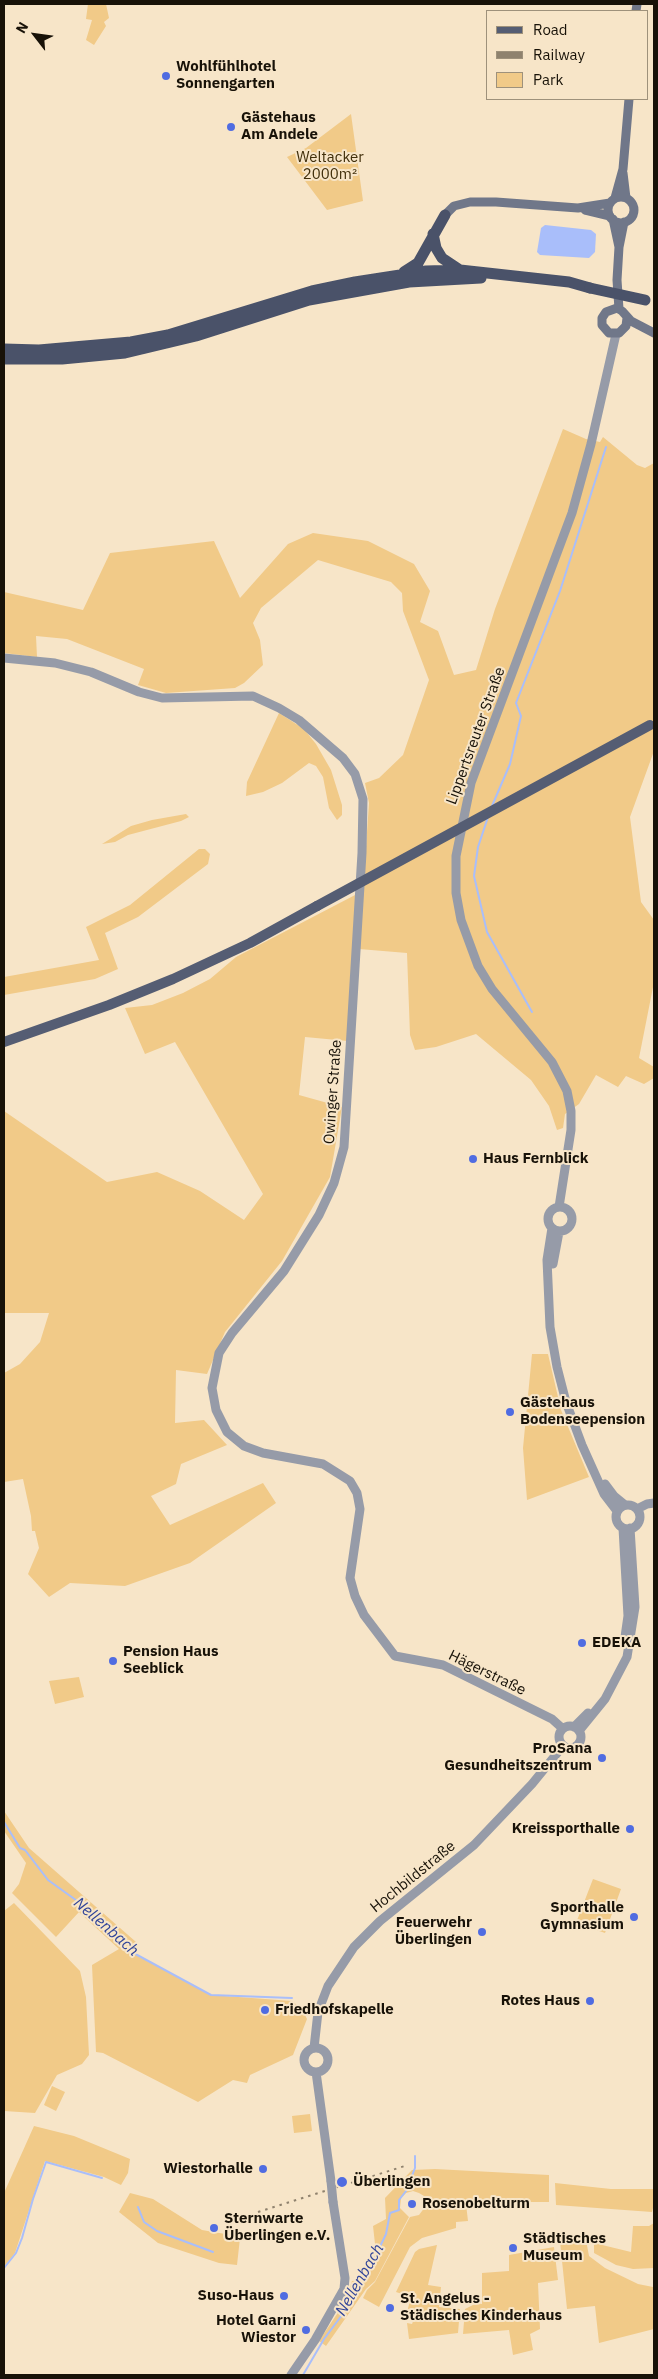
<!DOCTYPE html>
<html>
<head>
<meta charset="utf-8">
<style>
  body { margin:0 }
  #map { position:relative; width:658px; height:2379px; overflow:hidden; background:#f7e5c8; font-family:"IBM Plex Sans",sans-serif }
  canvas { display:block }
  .frame { position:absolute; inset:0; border:5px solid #181208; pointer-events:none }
  .legend { position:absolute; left:486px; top:10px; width:162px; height:90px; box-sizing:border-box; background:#f7e5c8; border:1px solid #9e917b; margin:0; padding:6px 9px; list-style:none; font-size:15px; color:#181208 }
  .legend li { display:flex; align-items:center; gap:10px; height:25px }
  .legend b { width:25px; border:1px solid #9e917b }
  .north { position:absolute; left:10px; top:10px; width:50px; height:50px; -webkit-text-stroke:4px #f7e5c8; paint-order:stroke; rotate:300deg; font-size:14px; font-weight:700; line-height:20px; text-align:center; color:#181208 }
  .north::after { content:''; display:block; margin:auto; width:18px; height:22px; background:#181208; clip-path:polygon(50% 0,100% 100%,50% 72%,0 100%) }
</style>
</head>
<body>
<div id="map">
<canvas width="658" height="2379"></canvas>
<div class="frame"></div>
<ul class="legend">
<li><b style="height:6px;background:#555d73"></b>Road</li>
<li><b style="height:6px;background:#8f826e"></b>Railway</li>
<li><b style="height:14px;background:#f1ca88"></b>Park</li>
</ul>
<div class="north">N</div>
</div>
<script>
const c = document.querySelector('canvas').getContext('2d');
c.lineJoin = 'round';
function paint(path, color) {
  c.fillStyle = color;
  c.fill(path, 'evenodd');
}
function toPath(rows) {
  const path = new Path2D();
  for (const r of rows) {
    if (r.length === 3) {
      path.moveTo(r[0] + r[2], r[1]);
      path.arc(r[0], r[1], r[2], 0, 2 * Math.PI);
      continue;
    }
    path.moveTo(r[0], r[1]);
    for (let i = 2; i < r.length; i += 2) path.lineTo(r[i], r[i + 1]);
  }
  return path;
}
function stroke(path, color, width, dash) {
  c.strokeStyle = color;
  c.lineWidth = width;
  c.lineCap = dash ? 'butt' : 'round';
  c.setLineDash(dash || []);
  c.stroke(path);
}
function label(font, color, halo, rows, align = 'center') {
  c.font = font + ' "IBM Plex Sans",sans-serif';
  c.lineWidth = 4;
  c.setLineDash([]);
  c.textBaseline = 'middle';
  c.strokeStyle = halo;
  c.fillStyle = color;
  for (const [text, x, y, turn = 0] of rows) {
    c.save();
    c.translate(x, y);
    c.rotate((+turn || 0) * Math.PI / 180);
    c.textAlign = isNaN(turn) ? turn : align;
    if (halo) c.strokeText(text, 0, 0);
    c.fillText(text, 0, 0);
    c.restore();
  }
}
paint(toPath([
  [88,4,106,4,109,18,104,22,106,26,94,45,86,40,92,20,86,19],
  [351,114,363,201,327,210,287,157,306,148],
  [563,429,586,439,600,442,603,437,637,465,645,468,654,463,654,751,630,817,641,902,654,920,654,982,639,1058,654,1067,654,1078,644,1084,626,1076,618,1087,596,1075,579,1104,565,1114,563,1128,557,1130,549,1106,531,1080,476,1034,436,1047,415,1050,410,1035,407,953,359,949,369,803,365,783,379,778,403,755,429,680,403,611,402,593,391,582,318,560,261,608,253,623,260,640,263,665,244,683,235,688,166,693,138,685,144,669,67,639,36,636,37,657,4,653,4,592,83,610,110,553,214,541,240,598,288,544,313,533,368,541,414,564,430,591,420,622,438,631,454,675,476,670,495,609],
  [279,713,304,729,316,744,331,770,342,805,342,815,337,820,329,808,323,777,316,766,309,763,282,783,263,792,246,796,247,782],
  [186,814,189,817,181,821,128,835,115,842,102,844,131,826,152,820],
  [199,849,205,849,210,854,208,864,138,917,105,933,118,969,95,979,4,995,4,977,99,960,86,927,130,905],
  [357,894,348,1041,305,1037,299,1095,342,1107,330,1177,282,1261,225,1332,207,1374,176,1370,175,1423,204,1420,227,1445,181,1464,176,1484,151,1496,170,1525,263,1483,276,1503,190,1563,125,1586,70,1583,49,1597,28,1574,39,1548,35,1531,32,1531,31,1516,23,1479,4,1482,4,1373,20,1364,40,1342,49,1313,4,1313,4,1111,107,1182,157,1172,200,1191,244,1220,263,1194,175,1042,145,1054,125,1008,152,1005,183,993,210,979,236,957],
  [532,1354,548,1354,561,1410,589,1477,527,1500,523,1448],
  [79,1677,84,1697,55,1704,49,1681],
  [4,1811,29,1848,136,1942,125,1948,211,1995,292,2001,302,2009,307,2019,293,2055,250,2075,247,2083,233,2080,198,2102,103,2053,96,2052,92,1965,119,1949,79,1912,56,1937,12,1893,19,1884,26,1863,4,1831],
  [593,1879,621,1889,605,1933,576,1923],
  [14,1903,80,1971,86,1997,89,2055,82,2064,57,2075,35,2113,4,2111,4,1911],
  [52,2086,65,2092,56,2111,44,2105],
  [310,2114,312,2131,294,2133,292,2116],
  [34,2126,74,2136,130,2159,128,2173,121,2185,104,2177,45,2161,15,2253,4,2267,4,2193],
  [435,2169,549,2175,549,2202,481,2202,425,2205,424,2196,419,2193,413,2191,406,2193,401,2198,400,2208,409,2217,375,2281,366,2289,326,2346,319,2341,345,2302,352,2281,363,2280,376,2253,373,2226,386,2219,385,2198,412,2170],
  [555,2183,611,2189,654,2189,654,2204,652,2212,556,2205],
  [130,2193,153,2199,202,2230,237,2236,240,2238,237,2265,219,2263,158,2243,119,2212],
  [466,2204,468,2221,456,2222,456,2228,422,2238,410,2247,379,2307,363,2298,367,2290,375,2282,410,2217,419,2215,425,2207],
  [654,2223,654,2268,633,2269,616,2265,594,2253,594,2243,631,2252,633,2226,649,2226],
  [559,2232,586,2240,589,2256,605,2268,638,2284,653,2287,654,2329,599,2343,595,2306,567,2309],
  [437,2245,428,2285,441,2287,439,2307,460,2309,458,2333,409,2339,407,2323,412,2324,416,2314,407,2312,411,2297,396,2292,415,2252,419,2249],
  [554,2247,558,2280,538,2283,540,2329,530,2334,533,2350,513,2355,509,2330,463,2334,465,2309,477,2303,482,2304,482,2273,509,2271,509,2255]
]), '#f1ca88');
paint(toPath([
  [545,225,591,230,596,234,595,252,589,258,540,255,537,252,541,228]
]), '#a9befa');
stroke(toPath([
  [492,806,510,764,521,716,516,703,560,591,606,447],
  [488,817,478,847,474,876,487,932,532,1012],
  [4,1822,20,1848,25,1850,48,1880,105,1921,128,1950,211,1995,292,1998],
  [138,2207,144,2222,157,2231,213,2252],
  [4,2268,16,2253,22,2238,33,2199,46,2162,102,2178],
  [303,2375,324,2339,351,2303,354,2293,368,2272,386,2234,390,2213,399,2210,399,2200,406,2191,415,2168,415,2156]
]), '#a9befa', 2);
stroke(toPath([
  [4,658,55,663,91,672,139,692,162,698,253,696,279,708,299,720,343,758,355,774,363,799,362,853,344,1147,334,1183,319,1215,284,1271,232,1333,219,1353,212,1388,216,1410,227,1432,244,1446,263,1453,323,1464,350,1481,357,1493,360,1509,350,1578,355,1596,364,1615,395,1656,443,1665,552,1719,562,1728],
  [560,1219,12],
  [559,1207,571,1130,571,1111,567,1091,552,1062,492,989,478,966,461,920,456,893,456,856,471,783,572,513,591,444,616,334],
  [552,1228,547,1260,548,1282,550,1327,557,1367,566,1402,582,1445,604,1494,617,1511],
  [553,1264,559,1232],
  [605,1484,614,1496,625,1505],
  [628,1517,12],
  [637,1509,647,1504,654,1503],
  [623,1528,628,1616,624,1644],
  [570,1737,11],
  [574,1727,588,1713],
  [579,1731,605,1699,627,1657,635,1607,630,1528],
  [314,2048,318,2012,328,1986,354,1947,380,1921,474,1845,532,1784,563,1746],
  [316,2060,12],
  [316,2072,331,2181],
  [291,2375,315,2340,344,2289,345,2278,333,2202]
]), '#969ba8', 9);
stroke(toPath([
  [636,11,637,4],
  [623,173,626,198],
  [621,210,13],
  [615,198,623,169,629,99],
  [585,210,610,216],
  [445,215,454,206,470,202,496,202,578,208,610,203],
  [613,219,619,247],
  [619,309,617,280,619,247,624,222],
  [627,318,626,326,619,333,609,333,602,325,602,318,606,312,617,308,622,311,631,321,654,333]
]), '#707789', 9);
stroke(toPath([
  [4,1042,109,1005,173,979,250,943,317,906]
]), '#555d73', 10);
stroke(toPath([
  [433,234,436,248,442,258,460,270],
  [404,272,418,263,445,215],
  [4,349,39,350,131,342,168,335,312,291,355,282,426,271,460,270,569,282,590,288],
  [4,359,62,359,125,353,196,336,309,300,409,282,481,278]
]), '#4a5269', 11);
stroke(toPath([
  [258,2212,408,2165]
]), '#8f826e', 2, [2.5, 5]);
stroke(toPath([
  [331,2181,333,2202]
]), '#969ba8', 9);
stroke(toPath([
  [317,906,650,725]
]), '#555d73', 10);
stroke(toPath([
  [590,288,645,300]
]), '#4a5269', 11);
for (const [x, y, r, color] of [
  [166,76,5,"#506ce1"],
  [231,127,5,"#506ce1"],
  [473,1159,5,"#506ce1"],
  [510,1412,5,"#506ce1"],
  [582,1643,5,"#506ce1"],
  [113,1661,5,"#506ce1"],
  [602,1758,5,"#506ce1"],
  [630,1829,5,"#506ce1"],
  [634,1917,5,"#506ce1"],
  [482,1932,5,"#506ce1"],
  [590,2001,5,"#506ce1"],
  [265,2010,5,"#506ce1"],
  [263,2169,5,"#506ce1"],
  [342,2182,6,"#506ce1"],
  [412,2204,5,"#506ce1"],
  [214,2228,5,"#506ce1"],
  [513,2248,5,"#506ce1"],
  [284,2296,5,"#506ce1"],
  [390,2308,5,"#506ce1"],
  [306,2330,5,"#506ce1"]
]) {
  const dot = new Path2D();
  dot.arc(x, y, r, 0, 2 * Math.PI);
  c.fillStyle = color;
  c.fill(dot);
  stroke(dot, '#f7e5c8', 2);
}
label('bold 15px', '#181208', '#f7e5c8', [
  ["Wohlfühlhotel",176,67],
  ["Sonnengarten",176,84],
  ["Gästehaus",241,118],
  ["Am Andele",241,135],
  ["Haus Fernblick",483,1159],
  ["Gästehaus",520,1403],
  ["Bodenseepension",520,1420],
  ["EDEKA",592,1643],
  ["Pension Haus",123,1652],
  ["Seeblick",123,1669],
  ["ProSana",592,1749,"right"],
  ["Gesundheitszentrum",592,1766,"right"],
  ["Kreissporthalle",620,1829,"right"],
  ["Sporthalle",624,1908,"right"],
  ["Gymnasium",624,1925,"right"],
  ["Feuerwehr",472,1923,"right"],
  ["Überlingen",472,1940,"right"],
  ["Rotes Haus",580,2001,"right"],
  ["Friedhofskapelle",275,2010],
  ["Wiestorhalle",253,2169,"right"],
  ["Überlingen",353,2182],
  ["Rosenobelturm",422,2204],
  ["Sternwarte",224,2219],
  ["Überlingen e.V.",224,2236],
  ["Städtisches",523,2239],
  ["Museum",523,2256],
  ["Suso-Haus",274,2296,"right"],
  ["St. Angelus -",400,2299],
  ["Städisches Kinderhaus",400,2316],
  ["Hotel Garni",296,2321,"right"],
  ["Wiestor",296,2338,"right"]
], 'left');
label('15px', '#412f0b', '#f7e5c8', [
  ["Weltacker",330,158],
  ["2000m²",330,175]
]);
label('15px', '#181208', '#f7e5c8', [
  ["Lippertsreuter Straße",476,736,-70],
  ["Owinger Straße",333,1092,-86],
  ["Hägerstraße",487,1673,26],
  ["Hochbildstraße",413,1877,-39]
]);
label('italic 16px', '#304499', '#f7e5c8', [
  ["Nellenbach",106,1927,41],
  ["Nellenbach",360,2280,-60]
]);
</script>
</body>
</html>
